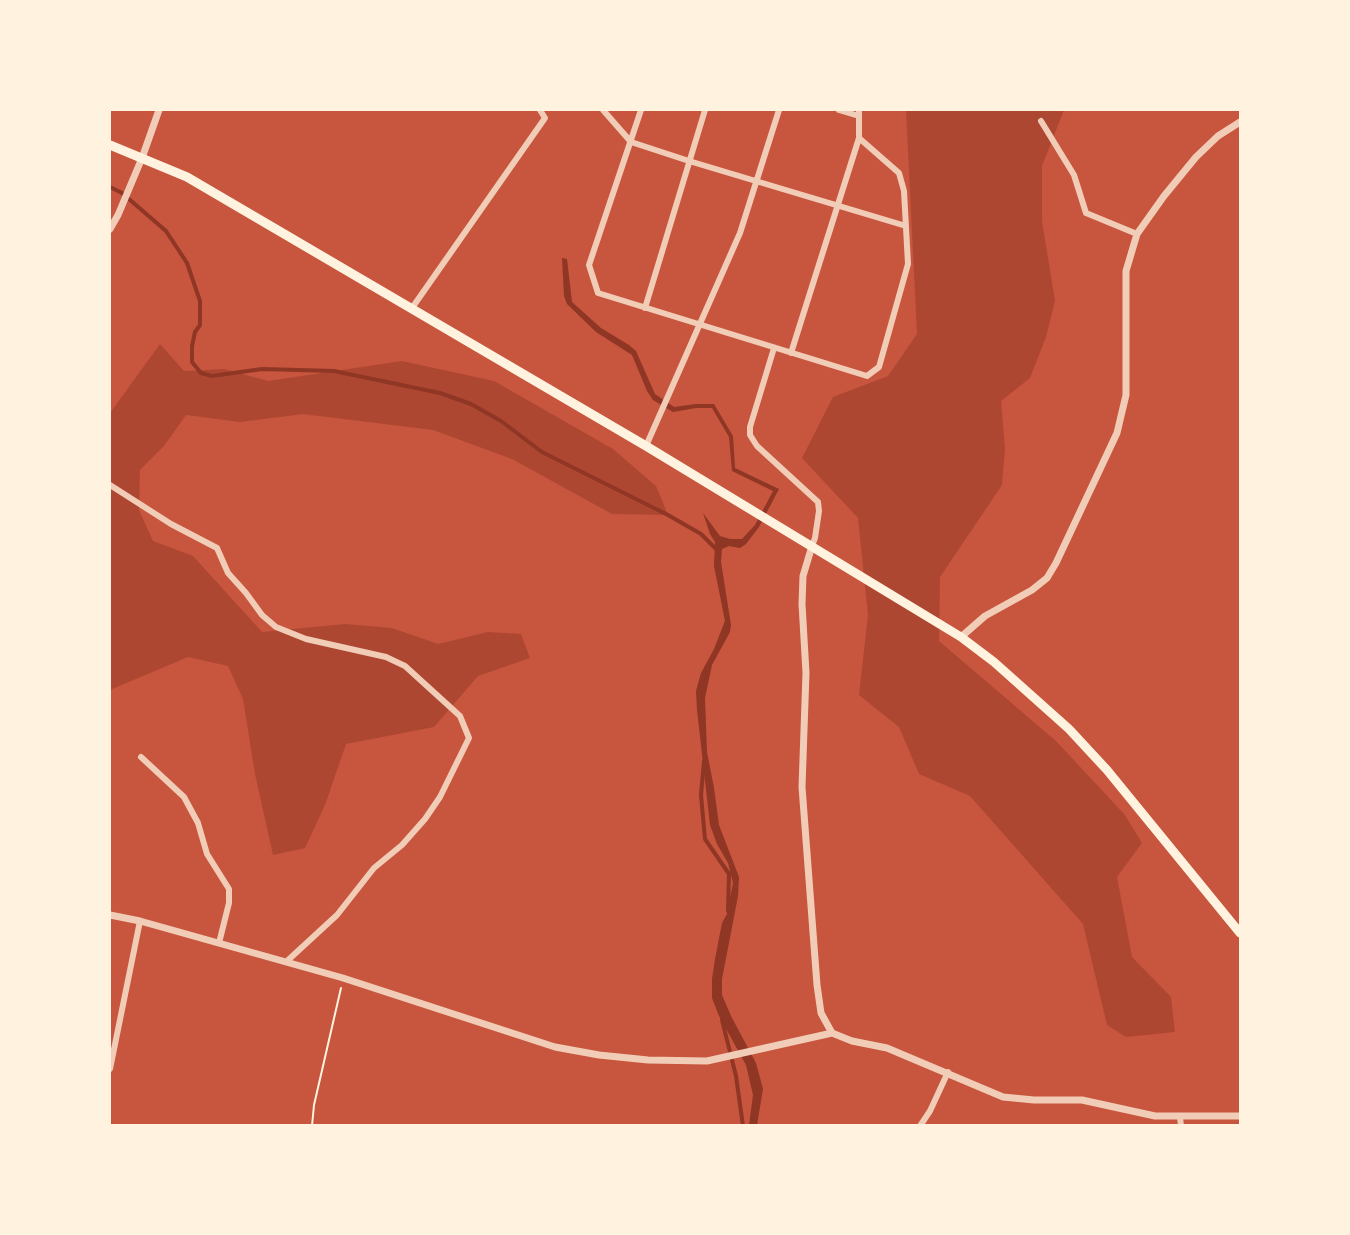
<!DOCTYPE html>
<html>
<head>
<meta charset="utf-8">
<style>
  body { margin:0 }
  #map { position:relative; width:1350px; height:1235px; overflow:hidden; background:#c8553d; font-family:"DejaVu Sans",sans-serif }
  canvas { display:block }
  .frame { position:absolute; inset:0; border:111px solid #fff3e0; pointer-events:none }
</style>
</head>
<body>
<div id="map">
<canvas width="1350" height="1235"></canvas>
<div class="frame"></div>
</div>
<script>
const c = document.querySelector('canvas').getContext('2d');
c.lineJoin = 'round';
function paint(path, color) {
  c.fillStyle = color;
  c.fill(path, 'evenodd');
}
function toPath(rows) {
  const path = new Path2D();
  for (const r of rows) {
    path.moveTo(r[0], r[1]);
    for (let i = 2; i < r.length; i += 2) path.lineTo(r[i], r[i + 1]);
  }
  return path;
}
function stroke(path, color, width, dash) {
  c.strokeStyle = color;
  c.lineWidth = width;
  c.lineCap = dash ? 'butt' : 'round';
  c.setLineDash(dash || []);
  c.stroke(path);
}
paint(toPath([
  [906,110,1064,110,1042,166,1042,221,1055,301,1046,337,1030,378,1001,401,1005,449,1002,485,940,577,939,641,1056,741,1125,815,1142,843,1117,877,1132,957,1171,997,1175,1032,1126,1037,1107,1025,1083,924,970,796,919,774,899,727,859,695,868,615,858,518,802,458,833,397,888,376,917,334],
  [160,344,184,371,224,369,268,381,402,361,494,381,613,449,656,486,668,515,612,514,512,459,433,430,303,414,240,422,186,415,164,446,140,470,139,510,153,541,193,556,262,632,345,624,392,628,438,644,488,632,521,634,530,658,478,676,434,727,346,744,325,805,305,848,273,855,255,774,243,699,228,666,188,657,110,690,110,413]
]), '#ae4732');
paint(toPath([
  [562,258,567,259,572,302,601,328,629,345,636,351,655,394,674,407,696,404,714,404,733,436,735,468,779,489,759,527,746,544,740,548,729,546,722,549,721,562,731,625,730,632,712,665,705,698,707,752,714,788,719,825,739,877,738,896,722,979,722,995,731,1016,756,1063,763,1089,757,1125,749,1125,753,1095,746,1065,719,1016,712,998,712,979,715,959,722,923,727,914,733,883,728,863,717,844,710,825,697,710,696,691,701,673,714,649,725,621,714,566,715,542,710,534,703,513,720,536,730,539,742,539,755,525,773,491,732,471,729,437,712,408,696,408,673,412,653,400,647,391,632,355,596,332,567,304,564,296]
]), '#8f3625');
stroke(toPath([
  [110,187,122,193,166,231,187,263,200,301,200,325,195,332,192,346,192,362,201,373,212,376,262,369,334,371,440,393,471,404,501,421,542,452,668,515,701,534,718,551],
  [704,761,701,795,705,839,729,874,728,911],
  [722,1020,736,1076,743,1126]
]), '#8f3625', 4);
stroke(toPath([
  [312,1126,314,1105,341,988]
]), '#fff3e0', 2);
stroke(toPath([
  [603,110,631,142,689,161,906,226],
  [641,110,589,265,598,293,867,376,879,367,908,264,904,191,899,173,859,138,859,110],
  [839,110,859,116],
  [1041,121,1074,175,1086,213,1137,234],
  [412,308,545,118,540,110],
  [645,308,705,110],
  [774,348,750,427,750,435,757,446,818,502,819,511,815,538,812,546],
  [791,353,859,138],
  [646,446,740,233,779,110],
  [110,485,171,524,217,548,228,573,246,593,262,615,276,627,306,639,386,657,405,666,460,716,469,738,440,797,425,819,402,845,374,868,337,915,286,962],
  [141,757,184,797,198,823,207,854,229,889,229,903,219,943],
  [110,1069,140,921],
  [1180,1117,1181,1126],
  [920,1126,930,1111,948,1072]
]), '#f1ccb7', 6);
stroke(toPath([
  [110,229,118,215,142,158,159,110],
  [812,546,803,576,802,604,806,673,802,787,817,985,821,1013,832,1033],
  [961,637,985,616,1032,590,1047,578,1056,563,1117,433,1126,395,1126,271,1137,234,1164,196,1196,157,1218,136,1240,122],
  [110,915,140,921,343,978,555,1047,599,1055,648,1060,707,1061,832,1033,852,1041,887,1048,1003,1097,1034,1100,1082,1100,1155,1116,1240,1116]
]), '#f1ccb7', 7);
stroke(toPath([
  [110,145,187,177,646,446,961,637,994,662,1069,729,1107,770,1240,933]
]), '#fff3e0', 9);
</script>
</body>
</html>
